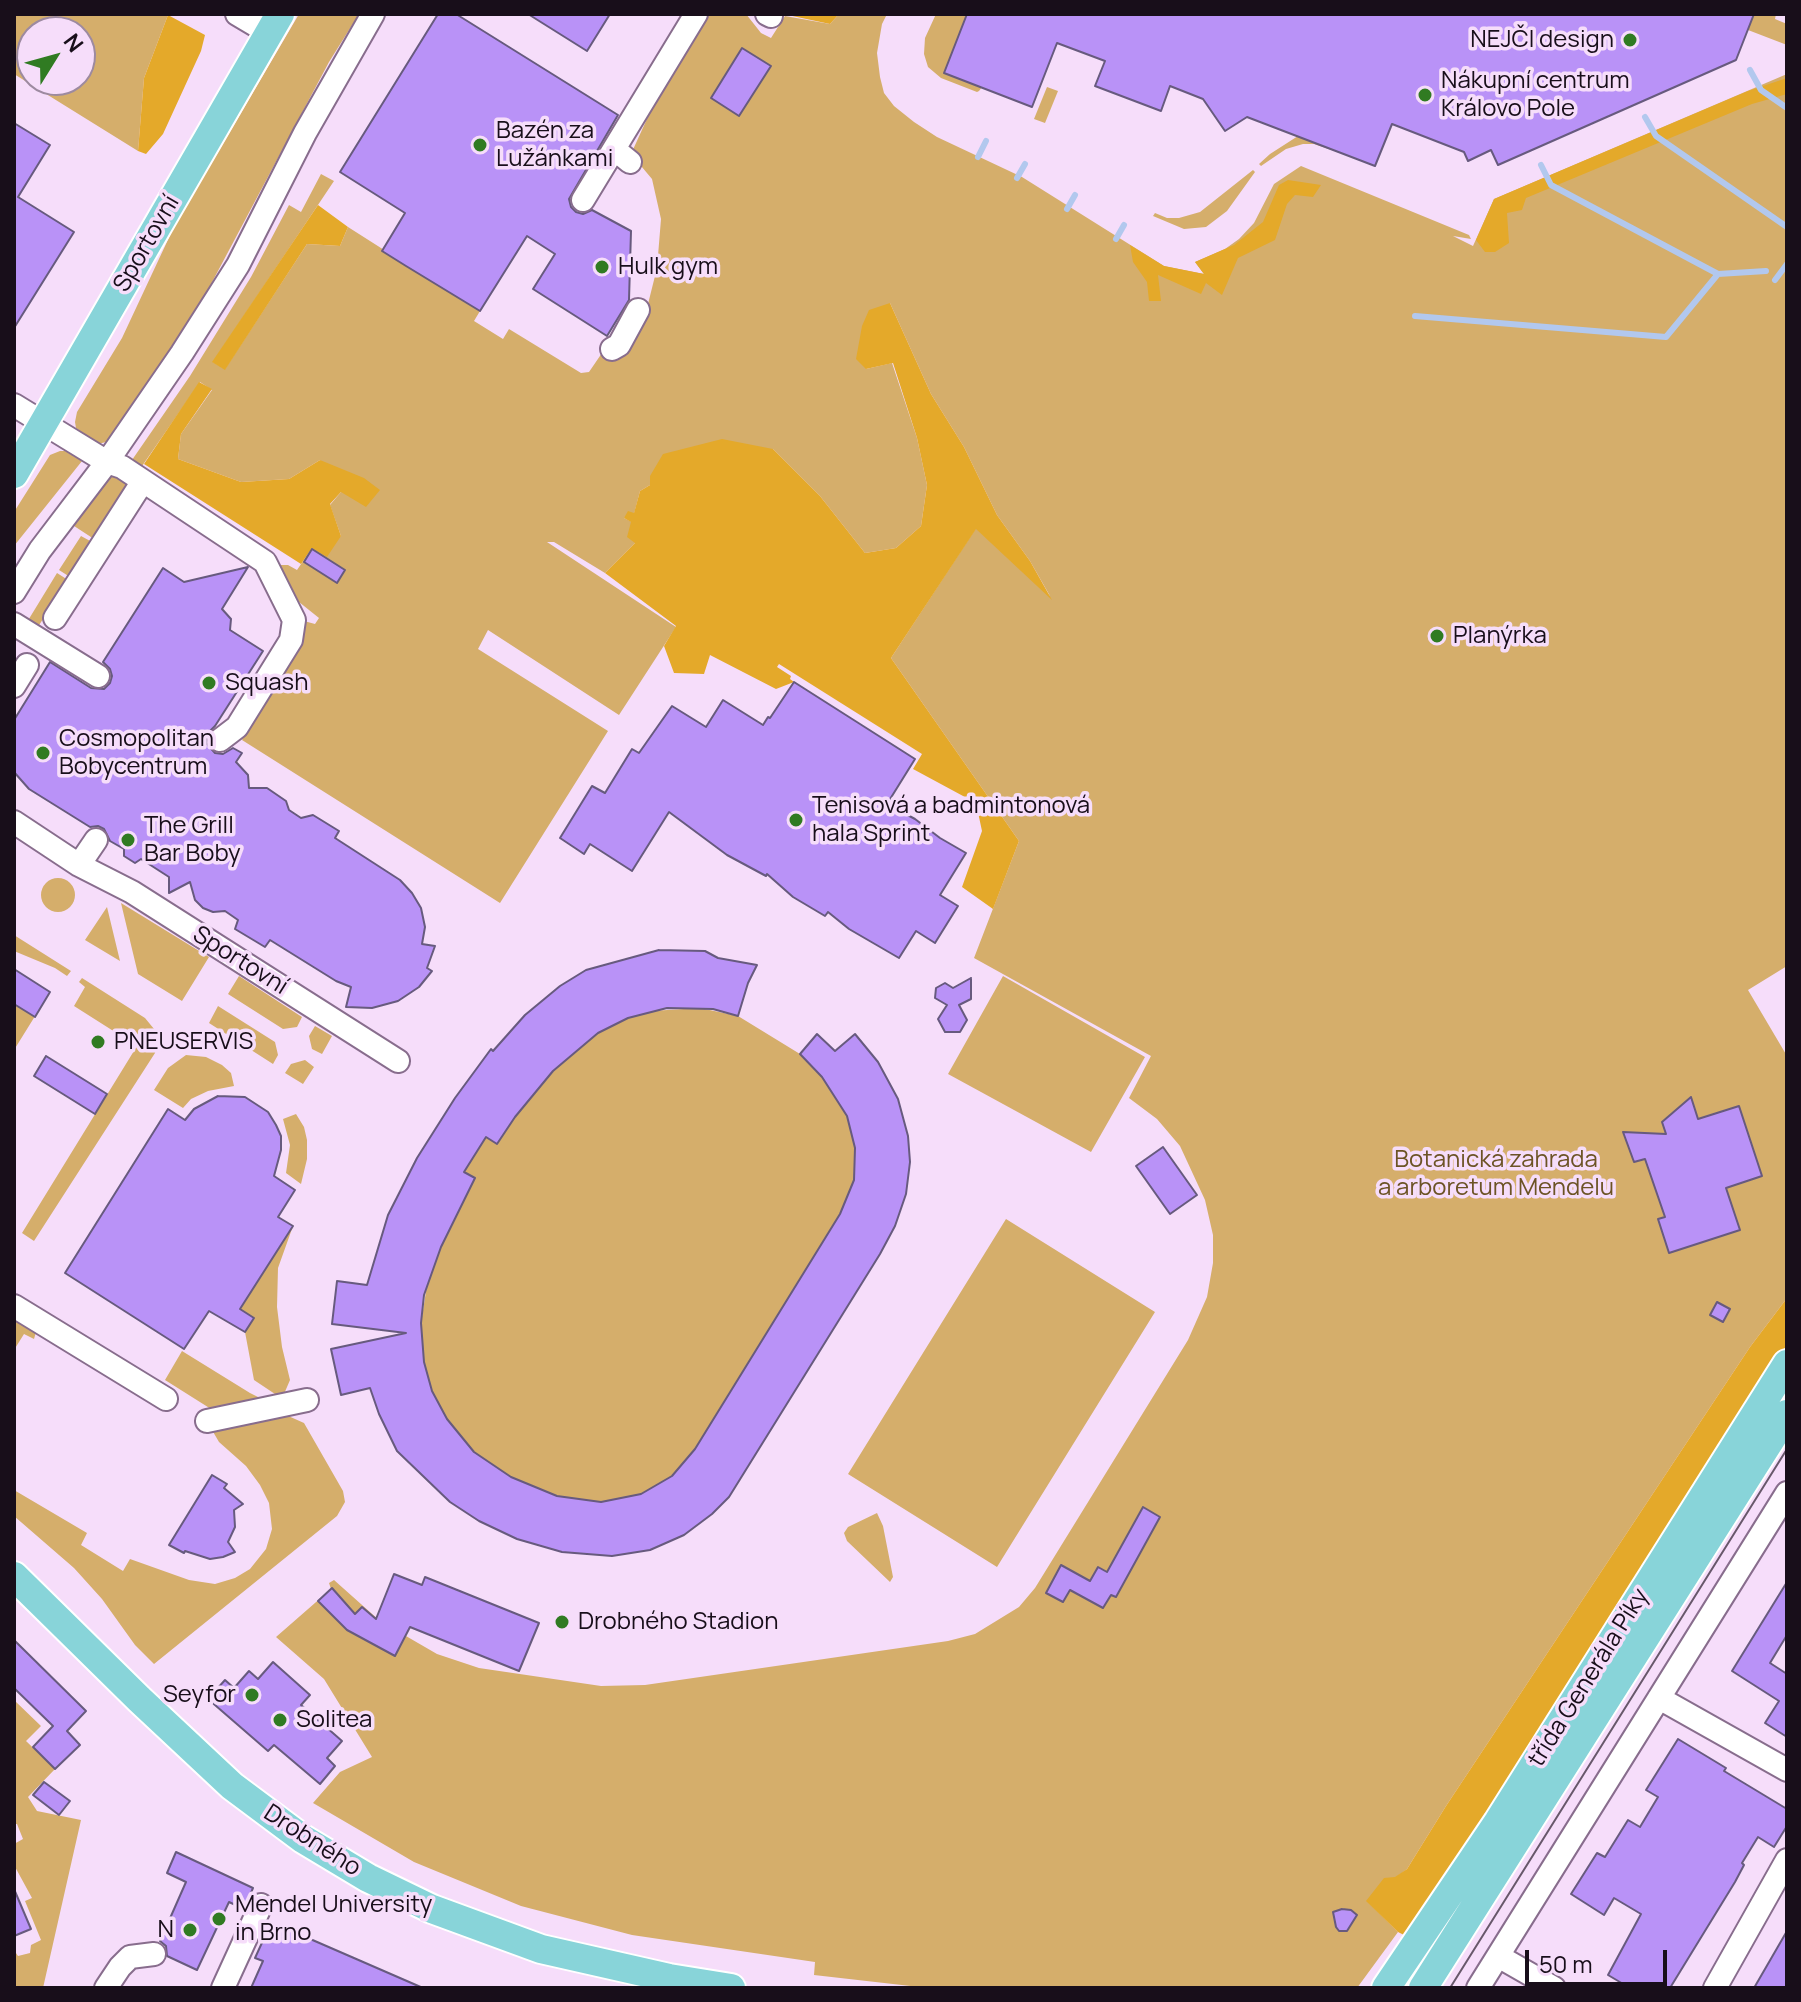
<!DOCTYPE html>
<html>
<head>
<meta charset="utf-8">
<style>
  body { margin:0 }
  #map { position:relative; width:1801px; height:2002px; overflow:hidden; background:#f6ddfa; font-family:Manrope,sans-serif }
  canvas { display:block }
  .frame { position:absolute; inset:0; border:16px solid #180e1a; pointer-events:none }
  .north { position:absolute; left:16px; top:16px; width:80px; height:80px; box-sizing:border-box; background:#f6ddfa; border:2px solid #9d8aa0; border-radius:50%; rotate:53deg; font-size:22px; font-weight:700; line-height:32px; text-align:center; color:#180e1a }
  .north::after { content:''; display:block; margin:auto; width:28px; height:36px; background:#307b22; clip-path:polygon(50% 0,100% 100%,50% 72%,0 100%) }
  .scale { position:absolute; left:1525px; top:1950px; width:142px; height:36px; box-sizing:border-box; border:4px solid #180e1a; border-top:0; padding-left:10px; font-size:24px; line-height:28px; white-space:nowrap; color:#180e1a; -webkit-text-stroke:6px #f6ddfa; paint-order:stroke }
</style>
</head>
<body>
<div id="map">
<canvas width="1801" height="2002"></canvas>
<div class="frame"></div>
<div class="north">N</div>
<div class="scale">50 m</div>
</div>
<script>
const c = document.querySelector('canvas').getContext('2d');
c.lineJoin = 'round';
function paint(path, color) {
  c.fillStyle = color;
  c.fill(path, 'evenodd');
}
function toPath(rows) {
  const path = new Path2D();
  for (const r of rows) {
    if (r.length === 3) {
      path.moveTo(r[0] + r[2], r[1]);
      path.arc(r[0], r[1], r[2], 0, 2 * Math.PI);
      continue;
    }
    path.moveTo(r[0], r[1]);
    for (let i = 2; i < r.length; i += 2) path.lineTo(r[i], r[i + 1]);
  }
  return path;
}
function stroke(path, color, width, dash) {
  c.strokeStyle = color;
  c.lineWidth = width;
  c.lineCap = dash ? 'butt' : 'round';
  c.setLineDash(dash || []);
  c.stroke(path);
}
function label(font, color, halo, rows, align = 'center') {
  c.font = font + ' Manrope,sans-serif';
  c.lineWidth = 7;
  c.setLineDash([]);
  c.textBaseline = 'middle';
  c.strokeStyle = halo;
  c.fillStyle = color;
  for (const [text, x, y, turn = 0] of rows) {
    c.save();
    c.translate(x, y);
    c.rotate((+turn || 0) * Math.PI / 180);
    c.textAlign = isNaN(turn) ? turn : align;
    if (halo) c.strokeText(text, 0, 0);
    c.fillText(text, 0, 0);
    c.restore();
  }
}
paint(toPath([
  [14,14,168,15,144,78,138,151,14,74],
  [32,32,80,32,80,80,32,80],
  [299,14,359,14,329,62,202,301,140,396,106,442,98,444,76,428,75,422,77,412,122,338,173,229],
  [706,14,746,14,761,33,771,38,785,16,830,24,839,14,887,14,882,24,877,53,880,77,884,93,894,106,914,122,937,137,1022,177,1164,266,1204,274,1195,262,1225,249,1239,239,1254,223,1274,184,1301,166,1469,235,1471,239,1453,236,1473,246,1494,199,1787,74,1787,966,1748,990,1787,1056,1787,1298,1750,1347,1446,1806,1407,1869,1367,1901,1398,1932,1357,1988,928,1988,814,1975,815,1962,632,1935,521,1906,414,1862,313,1803,340,1772,372,1757,324,1679,276,1637,331,1589,329,1583,334,1580,380,1621,437,1654,479,1668,601,1686,645,1685,948,1641,975,1634,1019,1607,1035,1588,1188,1340,1207,1297,1213,1263,1213,1235,1205,1200,1180,1146,1157,1119,1129,1098,1151,1056,974,958,1019,841,891,658,976,528,1050,596,1030,561,997,515,964,447,931,394,890,303,866,369,892,363,917,438,927,485,921,526,896,548,865,553,820,496,773,449,650,485,640,491,634,514,624,518,632,522,636,542,605,573,554,542,547,542,676,627,619,715,488,630,478,649,608,731,500,903,242,740,299,649,304,621,315,624,319,618,299,602,279,565,288,565,297,570,312,548,341,536,330,505,341,492,320,460,289,479,241,482,178,459,181,434,212,390,200,382,140,469,132,460,190,376,251,277,289,205,301,212,321,174,334,181,213,362,225,369,307,244,340,246,348,227,480,311,474,321,503,339,509,329,581,373,589,372,602,353,646,312,657,268,661,219,652,179,631,154,667,75],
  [936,14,967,14,982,87,979,91,977,92,941,78,928,67,924,54,925,38],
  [1754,14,1776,14,1775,19,1787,24,1787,45,1748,30],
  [1047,87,1058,91,1045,123,1034,119],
  [1298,136,1355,158,1314,144,1303,144,1286,149,1261,166,1259,164,1270,154],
  [1253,170,1255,172,1227,211,1206,227,1184,229,1153,216,1155,213,1167,218,1179,218,1200,212],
  [60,451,65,451,82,461,14,546,14,512,50,455],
  [109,475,129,484,94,539,71,524],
  [81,536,92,542,70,577,59,570],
  [57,573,68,580,34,633,24,627],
  [58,895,17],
  [121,903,209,957,182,1001,138,974],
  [107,907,120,961,85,940],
  [14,935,71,971,67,976,55,968,14,951],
  [14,969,50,992,14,1050],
  [239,976,302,1017,297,1027,283,1029,228,994],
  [1003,976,1145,1057,1091,1152,948,1074],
  [82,978,145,1018,159,1035,155,1053,34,1241,22,1233,137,1046,74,1006,85,987,79,982],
  [218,1006,275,1042,278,1055,273,1064,209,1023],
  [700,1008,738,1016,800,1054,822,1077,847,1116,855,1148,854,1180,840,1215,695,1449,672,1476,641,1494,601,1502,557,1496,511,1477,474,1452,447,1419,432,1391,424,1362,421,1323,427,1285,441,1247,474,1178,464,1172,486,1137,497,1144,515,1117,554,1070,598,1033,628,1018,651,1011],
  [315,1026,332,1036,322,1054,312,1049,309,1036],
  [186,1055,206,1057,222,1065,231,1073,234,1086,208,1091,191,1099,183,1108,154,1090,168,1068],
  [305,1060,314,1067,303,1084,285,1073,291,1064],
  [296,1114,304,1127,307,1140,307,1159,301,1184,286,1173,290,1145,283,1119],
  [1006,1219,1155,1312,997,1567,848,1474],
  [293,1226,278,1268,277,1307,282,1347,290,1380,284,1394,275,1394,254,1380,245,1332,254,1318,240,1309],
  [14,1313,36,1332,34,1339,24,1334,14,1350],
  [182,1351,250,1393,266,1401,211,1409,165,1380],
  [286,1415,304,1423,343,1491,345,1502,337,1516,154,1664,135,1645,102,1599,74,1568,14,1516,14,1490,87,1533,81,1545,123,1571,130,1559,189,1580,215,1584,235,1578,250,1569,266,1549,272,1529,269,1503,260,1485,246,1466,219,1442,212,1430],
  [877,1513,883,1526,893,1577,890,1582,847,1541,844,1533,848,1527],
  [14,1700,41,1726,26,1741,55,1769,28,1797,37,1811,81,1820,43,1988,14,1988,14,1950,18,1956,30,1953,31,1945,41,1940,25,1901,32,1898,14,1865,14,1844,23,1839,17,1824,14,1824]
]), '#d5ae6b');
paint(toPath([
  [783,14,839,14,830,24],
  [168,15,205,35,201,51,163,134,146,154,138,151,144,78],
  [1787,78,1787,94,1752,104,1526,198,1522,210,1507,213,1509,243,1495,252,1485,252,1476,240,1494,199,1748,91],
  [1288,180,1321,185,1313,197,1295,195,1287,204,1275,240,1238,258,1222,295,1206,283,1201,294,1158,275,1161,301,1149,301,1147,282,1133,262,1130,245,1164,266,1204,274,1195,262,1234,245,1263,222,1279,185],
  [318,205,348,227,340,246,307,244,225,370,212,362],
  [890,303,931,394,964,447,997,515,1030,561,1052,600,976,529,891,658,1019,841,993,909,962,887,982,831,976,803,913,769,922,754,779,664,777,667,791,676,790,679,794,682,776,689,710,655,704,674,674,673,664,646,676,626,605,573,635,543,627,537,631,522,624,518,628,511,634,513,640,491,650,485,650,476,663,454,722,439,773,449,820,496,865,553,896,548,921,526,927,485,917,438,893,363,866,369,856,359,862,326,869,310],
  [199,382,212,389,181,434,178,459,241,482,289,479,320,460,364,478,380,490,366,507,341,492,330,504,341,536,327,557,312,548,301,564,144,464],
  [1787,1298,1787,1345,1755,1389,1514,1773,1404,1935,1398,1932,1366,1901,1384,1878,1395,1877,1407,1869,1446,1806,1750,1347]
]), '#e4a92a');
stroke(toPath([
  [1750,70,1761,90,1787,108],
  [1645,117,1656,136,1787,227],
  [978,157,986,141],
  [1541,165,1551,185,1718,274,1766,271],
  [1017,178,1025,164],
  [1067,209,1075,195],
  [1116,239,1124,225],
  [1775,280,1787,264],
  [1415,316,1666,337,1718,274]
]), '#b2c8ee', 6);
const building = toPath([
  [438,14,456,14,618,115,569,199,571,207,576,212,583,214,592,210,631,231,629,300,607,336,533,289,555,254,527,236,480,311,406,266,382,251,405,213,340,172,438,14],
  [528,14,610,14,587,51,528,14],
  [967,14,1754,14,1736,60,1498,165,1491,150,1468,161,1464,152,1392,124,1375,166,1247,117,1225,131,1203,99,1170,86,1161,111,1095,86,1105,61,1057,43,1032,107,944,73,967,14],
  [742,48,771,66,739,116,711,98,742,48],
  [14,123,50,145,18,197,74,232,14,328,14,123],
  [312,549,345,570,337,583,304,562,312,549],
  [248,567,222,609,231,619,230,630,263,651,215,726,207,734,206,743,215,753,223,754,233,748,242,753,236,762,248,775,249,788,267,788,286,801,289,810,301,818,313,815,339,831,335,838,400,880,412,893,421,908,425,927,422,944,435,946,427,968,432,971,419,987,398,1001,372,1008,346,1007,351,987,336,981,270,940,265,947,235,929,238,920,225,911,213,912,203,908,195,900,190,882,169,893,169,877,141,859,135,863,124,856,124,849,110,841,104,829,98,826,90,827,29,789,14,772,14,720,50,662,91,688,104,689,110,683,112,676,110,669,103,662,163,568,184,582,248,567],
  [794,682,915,759,887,804,915,819,940,838,966,853,940,895,958,906,935,943,916,931,899,958,849,929,828,912,825,916,793,897,767,874,766,876,727,855,669,812,632,871,590,844,584,854,560,838,592,786,605,793,632,749,639,753,672,706,706,727,723,700,763,725,768,717,770,718,794,682],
  [659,950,705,951,718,958,757,965,748,983,738,1016,713,1009,667,1008,628,1018,598,1033,553,1071,515,1117,497,1144,486,1137,464,1172,475,1178,441,1247,424,1295,421,1323,424,1362,432,1391,447,1419,474,1452,511,1477,557,1496,601,1502,641,1494,672,1476,695,1449,840,1214,854,1180,855,1148,847,1116,822,1077,800,1054,817,1034,835,1051,855,1034,878,1062,898,1099,908,1136,910,1162,906,1194,895,1226,880,1254,729,1497,712,1514,684,1535,650,1550,612,1556,562,1552,517,1539,479,1521,450,1502,397,1451,379,1414,370,1388,341,1395,331,1349,406,1333,332,1324,337,1281,367,1285,388,1215,417,1158,455,1098,491,1049,493,1051,525,1015,560,986,586,970,659,950],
  [14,969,50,992,35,1017,14,1004,14,969],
  [971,978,971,999,959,1005,967,1020,960,1032,945,1032,938,1019,947,1005,935,998,936,988,945,983,953,988,971,978],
  [46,1056,107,1094,95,1114,34,1076,46,1056],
  [218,1096,245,1097,268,1112,276,1125,281,1136,281,1150,274,1176,295,1190,278,1217,293,1226,240,1309,254,1318,245,1332,209,1311,184,1349,65,1273,168,1109,185,1120,194,1109,218,1096],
  [1691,1097,1698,1119,1739,1106,1762,1176,1726,1188,1740,1230,1669,1253,1658,1219,1665,1217,1645,1159,1634,1162,1623,1132,1666,1134,1662,1122,1691,1097],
  [1163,1147,1197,1195,1170,1214,1136,1166,1163,1147],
  [1717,1302,1730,1309,1723,1322,1710,1315,1717,1302],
  [212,1475,227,1484,224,1488,243,1504,234,1510,235,1527,228,1542,235,1552,223,1557,210,1559,185,1551,184,1553,169,1545,212,1475],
  [1143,1507,1160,1517,1116,1597,1111,1595,1103,1608,1070,1590,1063,1602,1046,1593,1061,1565,1090,1581,1098,1567,1107,1572,1143,1507],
  [394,1574,422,1585,425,1577,539,1623,519,1671,410,1627,395,1656,347,1630,318,1601,332,1588,355,1614,362,1607,376,1619,394,1574],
  [1787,1582,1787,1635,1770,1663,1787,1674,1787,1737,1765,1723,1779,1701,1732,1671,1787,1582],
  [14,1640,86,1711,67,1731,80,1745,55,1769,33,1747,53,1726,14,1688,14,1640],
  [273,1662,310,1695,301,1705,342,1741,327,1758,335,1766,320,1784,274,1745,268,1751,208,1699,225,1680,234,1688,249,1671,258,1679,273,1662],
  [1678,1739,1726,1768,1724,1771,1787,1809,1787,1826,1774,1847,1758,1837,1742,1863,1744,1865,1735,1882,1670,1988,1630,1988,1608,1975,1641,1914,1614,1898,1604,1915,1571,1894,1597,1853,1605,1857,1628,1820,1640,1827,1658,1797,1646,1790,1678,1739],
  [44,1782,70,1801,59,1815,33,1795,44,1782],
  [176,1852,253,1888,244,1909,229,1902,197,1970,167,1956,166,1946,160,1941,186,1882,167,1873,176,1852],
  [14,1889,31,1929,14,1936,14,1889],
  [1342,1909,1351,1910,1357,1915,1347,1931,1339,1931,1336,1927,1333,1912,1342,1909],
  [278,1925,423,1988,251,1988,263,1961,255,1958,266,1934,273,1937,278,1925],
  [1787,1931,1787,1988,1754,1988,1787,1931]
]);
paint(building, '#b992f7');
stroke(building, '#675a7e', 2);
const minor = toPath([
  [237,14,269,33],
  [767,14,771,16],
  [614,149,630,162],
  [583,200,696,14],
  [612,349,619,345,638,310],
  [14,405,107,462,122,467,265,562,294,620,291,640,237,727,220,740],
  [14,592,40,550,107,462,182,353,238,265,305,133,373,14],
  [55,618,143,481],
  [14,624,98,676],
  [14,686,27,665],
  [14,822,79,865,132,892,398,1061],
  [79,865,96,840],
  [14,1306,166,1399],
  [207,1421,307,1400],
  [1659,1698,1787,1770],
  [1498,1956,1554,1988],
  [106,1988,120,1967,130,1957,154,1954],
  [223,1988,261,1905],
  [1478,1988,1787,1493],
  [1715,1988,1787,1860]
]);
const major = toPath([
  [14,474,280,14],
  [14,1576,139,1699,232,1786,303,1839,368,1878,432,1909,541,1949,669,1978,731,1988],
  [1386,1988,1498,1822,1787,1364],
  [1423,1988,1787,1414]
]);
stroke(minor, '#886d8d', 26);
stroke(major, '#fff', 32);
stroke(minor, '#fff', 22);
stroke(major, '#88d4d9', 28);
stroke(toPath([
  [1450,1988,1787,1449]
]), '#68586b', 2);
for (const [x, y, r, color] of [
  [1630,40,8,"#307b22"],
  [1425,95,8,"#307b22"],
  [480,145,8,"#307b22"],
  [602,267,8,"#307b22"],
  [1437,636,8,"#307b22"],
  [209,683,8,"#307b22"],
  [43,753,8,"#307b22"],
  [796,820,8,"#307b22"],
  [128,840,8,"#307b22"],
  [98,1042,8,"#307b22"],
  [562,1622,8,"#307b22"],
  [252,1695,8,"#307b22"],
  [280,1720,8,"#307b22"],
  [219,1919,8,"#307b22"],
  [190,1930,8,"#307b22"]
]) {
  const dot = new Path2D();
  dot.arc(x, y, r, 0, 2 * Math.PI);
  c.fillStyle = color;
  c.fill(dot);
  stroke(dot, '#f6ddfa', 3);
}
label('24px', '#180e1a', '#f6ddfa', [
  ["NEJČI design",1614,40,"right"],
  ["Nákupní centrum",1441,81],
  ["Královo Pole",1441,109],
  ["Bazén za",496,131],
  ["Lužánkami",496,159],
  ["Hulk gym",618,267],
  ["Planýrka",1453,636],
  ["Squash",225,683],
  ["Cosmopolitan",59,739],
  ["Bobycentrum",59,767],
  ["Tenisová a badmintonová",812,806],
  ["hala Sprint",812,834],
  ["The Grill",144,826],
  ["Bar Boby",144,854],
  ["PNEUSERVIS",114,1042],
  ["Drobného Stadion",578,1622],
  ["Seyfor",236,1695,"right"],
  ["Solitea",296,1720],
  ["Mendel University",235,1905],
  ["in Brno",235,1933],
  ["N",174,1930,"right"]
], 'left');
label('24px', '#180e1a', '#f6ddfa', [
  ["Sportovní",147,244,-60],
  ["Sportovní",240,961,32],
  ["třída Generála Píky",1589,1678,-58],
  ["Drobného",312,1841,33]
]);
label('24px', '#6c5325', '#f6ddfa', [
  ["Botanická zahrada",1496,1160],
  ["a arboretum Mendelu",1496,1188]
]);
</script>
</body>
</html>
